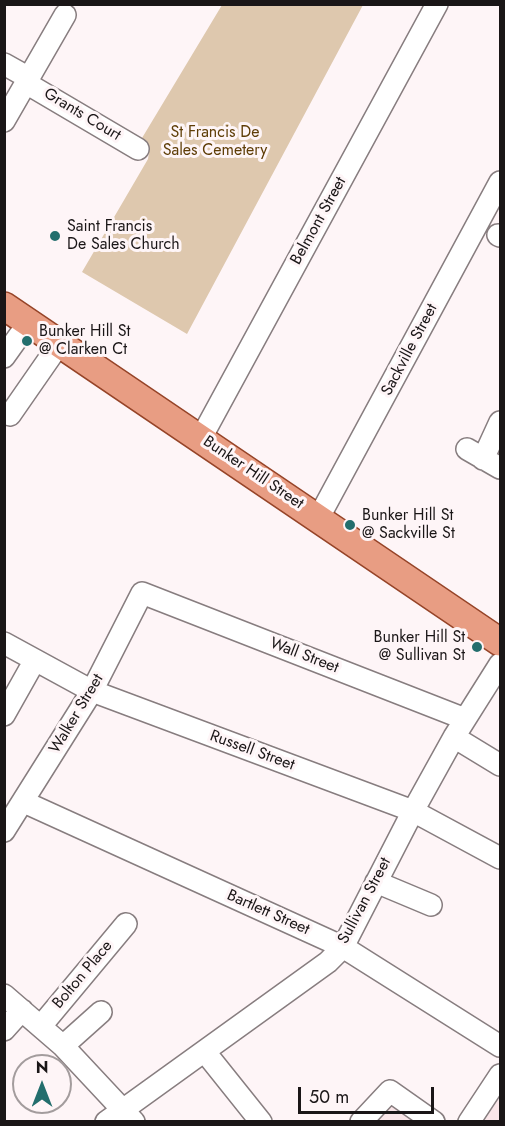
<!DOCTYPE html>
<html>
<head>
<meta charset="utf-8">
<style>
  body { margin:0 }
  #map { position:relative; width:505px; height:1126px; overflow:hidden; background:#fef5f7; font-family:Jost,sans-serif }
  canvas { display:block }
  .frame { position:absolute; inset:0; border:6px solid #1a1617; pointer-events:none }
  .north { position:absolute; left:12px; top:1054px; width:60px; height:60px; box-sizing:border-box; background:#fef5f7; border:2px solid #a39c9d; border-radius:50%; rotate:0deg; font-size:16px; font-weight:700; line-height:24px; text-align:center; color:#1a1617 }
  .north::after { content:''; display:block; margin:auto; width:21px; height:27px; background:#236e6d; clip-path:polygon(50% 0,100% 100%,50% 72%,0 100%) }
  .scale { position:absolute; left:298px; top:1087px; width:136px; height:27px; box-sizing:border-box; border:3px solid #1a1617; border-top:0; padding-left:8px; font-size:18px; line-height:21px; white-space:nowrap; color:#1a1617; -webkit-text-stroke:4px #fef5f7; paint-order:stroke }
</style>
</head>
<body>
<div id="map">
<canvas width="505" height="1126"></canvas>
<div class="frame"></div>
<div class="north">N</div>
<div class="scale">50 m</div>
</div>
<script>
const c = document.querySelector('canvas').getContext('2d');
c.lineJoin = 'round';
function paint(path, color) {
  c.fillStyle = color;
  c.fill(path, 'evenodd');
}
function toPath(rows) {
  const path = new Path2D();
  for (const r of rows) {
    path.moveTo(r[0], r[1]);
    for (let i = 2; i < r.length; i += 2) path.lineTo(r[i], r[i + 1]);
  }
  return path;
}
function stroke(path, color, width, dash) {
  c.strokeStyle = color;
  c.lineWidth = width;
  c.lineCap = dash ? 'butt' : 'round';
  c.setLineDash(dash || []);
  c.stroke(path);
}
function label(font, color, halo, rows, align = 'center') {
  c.font = font + ' Jost,sans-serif';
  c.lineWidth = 6;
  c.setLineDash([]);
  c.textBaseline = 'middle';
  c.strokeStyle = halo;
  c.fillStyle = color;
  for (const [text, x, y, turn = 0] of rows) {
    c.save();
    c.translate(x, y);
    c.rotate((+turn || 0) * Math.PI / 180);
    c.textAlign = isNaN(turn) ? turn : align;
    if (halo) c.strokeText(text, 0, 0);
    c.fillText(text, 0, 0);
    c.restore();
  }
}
paint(toPath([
  [391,1097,425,1122,368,1122],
  [500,1097,500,1121,484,1121]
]), '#fae6e9');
paint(toPath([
  [222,5,363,5,187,334,82,272,148,159,149,152,139,143]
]), '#dec8ae');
const minor = toPath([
  [4,64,29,78],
  [26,83,138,149],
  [4,121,65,15],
  [498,235,500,236],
  [4,357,29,322],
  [10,415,60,343],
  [201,438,437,4],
  [467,449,500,468],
  [483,459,500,422],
  [319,517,500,182],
  [4,643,92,691,413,811,500,858],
  [4,715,35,660],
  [454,737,500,765],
  [24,802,343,947,500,1046],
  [4,831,92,691,142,593,465,719],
  [376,882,431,905],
  [4,995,63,1046,134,1122],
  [41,1026,126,924],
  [4,1030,22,1010],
  [63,1046,101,1012],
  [205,1052,261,1122],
  [106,1122,328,962,343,947,413,811,454,737,500,664],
  [361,1122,390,1091,434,1122],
  [469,1122,500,1075]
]);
const major = toPath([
  [4,306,500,642]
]);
stroke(minor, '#877d7f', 24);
stroke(major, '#964428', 30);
stroke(minor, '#fff', 21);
stroke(major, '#e89d83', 27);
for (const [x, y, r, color] of [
  [55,236,6,"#236e6d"],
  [27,341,6,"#236e6d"],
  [350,525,6,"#236e6d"],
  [477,647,6,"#236e6d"]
]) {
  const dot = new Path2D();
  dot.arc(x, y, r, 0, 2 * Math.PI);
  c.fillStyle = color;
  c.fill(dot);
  stroke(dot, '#fef5f7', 2);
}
label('16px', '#1a1617', '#fef5f7', [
  ["Grants Court",82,115,31],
  ["Belmont Street",319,221,-61],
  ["Sackville Street",410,350,-62],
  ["Bunker Hill Street",253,473,34],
  ["Wall Street",304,656,21],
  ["Walker Street",77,714,-59],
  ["Russell Street",252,751,20],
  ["Sullivan Street",365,901,-62],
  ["Bartlett Street",268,913,24],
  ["Bolton Place",83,975,-50]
]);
label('16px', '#5e3d06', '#fef5f7', [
  ["St Francis De",215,133],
  ["Sales Cemetery",215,151]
]);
label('16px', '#1a1617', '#fef5f7', [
  ["Saint Francis",67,227],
  ["De Sales Church",67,245],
  ["Bunker Hill St",39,332],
  ["@ Clarken Ct",39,350],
  ["Bunker Hill St",362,516],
  ["@ Sackville St",362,534],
  ["Bunker Hill St",465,638,"right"],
  ["@ Sullivan St",465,656,"right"]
], 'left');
</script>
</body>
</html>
